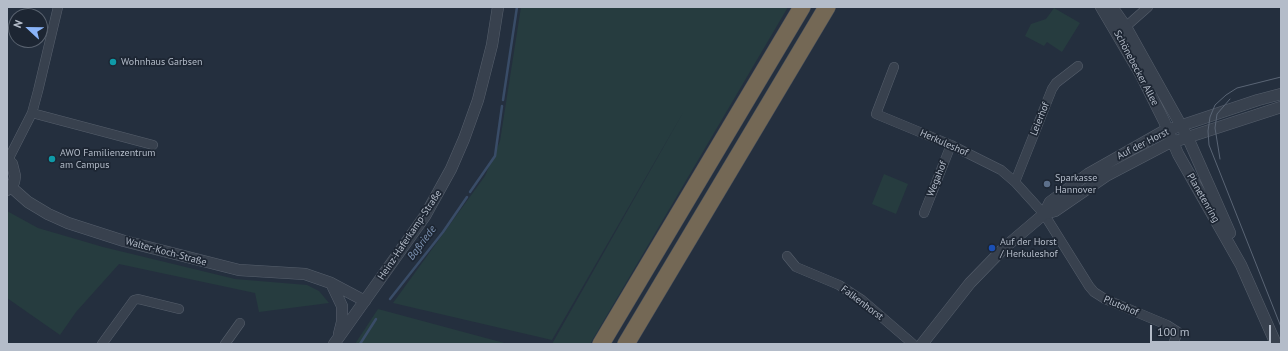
<!DOCTYPE html>
<html>
<head>
<meta charset="utf-8">
<style>
  body { margin:0 }
  #map { position:relative; width:1288px; height:351px; overflow:hidden; background:#242f3e; font-family:"PT Sans",sans-serif }
  canvas { display:block }
  .frame { position:absolute; inset:0; border:8px solid #b4bcc9; pointer-events:none }
  .north { position:absolute; left:8px; top:8px; width:40px; height:40px; box-sizing:border-box; background:#1d2633; border:1px solid #59626f; border-radius:50%; rotate:292deg; font-size:11px; font-weight:700; line-height:16px; text-align:center; color:#b4bcc9 }
  .north::after { content:''; display:block; margin:auto; width:14px; height:18px; background:#8ab4f8; clip-path:polygon(50% 0,100% 100%,50% 72%,0 100%) }
  .scale { position:absolute; left:1150px; top:325px; width:121px; height:18px; box-sizing:border-box; border:2px solid #b4bcc9; border-top:0; padding-left:5px; font-size:12px; line-height:14px; white-space:nowrap; color:#b4bcc9; -webkit-text-stroke:3px #1d2633; paint-order:stroke }
</style>
</head>
<body>
<div id="map">
<canvas width="1288" height="351"></canvas>
<div class="frame"></div>
<div class="north">N</div>
<div class="scale">100 m</div>
</div>
<script>
const c = document.querySelector('canvas').getContext('2d');
c.lineJoin = 'round';
function paint(path, color) {
  c.fillStyle = color;
  c.fill(path, 'evenodd');
}
function toPath(rows) {
  const path = new Path2D();
  for (const r of rows) {
    path.moveTo(r[0], r[1]);
    for (let i = 2; i < r.length; i += 2) path.lineTo(r[i], r[i + 1]);
  }
  return path;
}
function stroke(path, color, width, dash) {
  c.strokeStyle = color;
  c.lineWidth = width;
  c.lineCap = dash ? 'butt' : 'round';
  c.setLineDash(dash || []);
  c.stroke(path);
}
function label(font, color, halo, rows, align = 'center') {
  c.font = font + ' "PT Sans",sans-serif';
  c.lineWidth = 3.5;
  c.setLineDash([]);
  c.textBaseline = 'middle';
  c.strokeStyle = halo;
  c.fillStyle = color;
  for (const [text, x, y, turn = 0] of rows) {
    c.save();
    c.translate(x, y);
    c.rotate((+turn || 0) * Math.PI / 180);
    c.textAlign = isNaN(turn) ? turn : align;
    if (halo) c.strokeText(text, 0, 0);
    c.fillText(text, 0, 0);
    c.restore();
  }
}
paint(toPath([
  [521,7,788,7,590,344,552,344,684,111,552,340,393,303,485,176,500,141],
  [1054,8,1080,23,1062,52,1047,42,1044,46,1025,36,1031,24,1046,19],
  [884,174,908,184,896,214,872,204],
  [7,211,38,228,103,247,235,279,307,285,319,291,329,303,259,312,255,293,119,264,76,312,60,335,7,298],
  [378,309,508,344,355,344]
]), '#263c3f');
stroke(toPath([
  [503,100,517,7],
  [470,192,495,156,502,106],
  [390,299,443,232,467,197],
  [360,344,376,319]
]), '#394c67', 2.5);
const minor = toPath([
  [1122,30,1148,7],
  [894,67,876,114,951,145,1001,170,1015,182,1044,214,1089,286,1094,292,1105,299,1167,325,1178,332,1173,344],
  [32,113,153,145],
  [8,160,32,113,38,91,58,7],
  [1015,182,1052,89,1056,83,1078,66],
  [924,213,951,145],
  [787,256,796,267,839,285,862,300,913,344],
  [102,344,134,300,138,299,179,309],
  [225,344,240,323]
]);
const tertiary = toPath([
  [1101,7,1141,75,1164,121,1178,154,1241,265,1276,344],
  [1112,7,1126,27,1188,138,1230,233],
  [7,159,12,164,15,176,14,182,7,190],
  [11,187,28,202,48,214,68,223,124,241,239,270,305,274,331,283,365,301],
  [1044,214,1050,202,1088,174,1162,132,1258,100,1281,94],
  [331,283,342,306,342,322,339,334],
  [334,344,425,216,451,169,464,139,478,100,492,45,498,7],
  [922,344,970,283,1004,248,1044,214,1055,211,1106,176,1167,144,1281,107]
]);
const motorway = toPath([
  [601,344,802,7],
  [626,344,827,7]
]);
stroke(minor, '#565f6c', 10);
stroke(tertiary, '#565f6c', 12);
stroke(motorway, '#434c59', 18);
stroke(minor, '#38414e', 9);
stroke(tertiary, '#38414e', 11);
stroke(motorway, '#746855', 17);
stroke(toPath([
  [1281,77,1237,88,1226,95,1215,105,1210,117,1208,131,1209,145,1281,327],
  [1220,159,1215,128,1217,114,1230,99]
]), '#5a6575', 1);
for (const [x, y, r, color] of [
  [113,62,4,"#0f9aa8"],
  [52,159,4,"#0f9aa8"],
  [1047,184,4,"#5c6f8a"],
  [992,248,4,"#1a4fb4"]
]) {
  const dot = new Path2D();
  dot.arc(x, y, r, 0, 2 * Math.PI);
  c.fillStyle = color;
  c.fill(dot);
  stroke(dot, '#1d2633', 1.5);
}
label('10px', '#b4bcc9', '#1d2633', [
  ["Wohnhaus Garbsen",121,62],
  ["AWO Familienzentrum",60,153],
  ["am Campus",60,165],
  ["Sparkasse",1055,178],
  ["Hannover",1055,190],
  ["Auf der Horst",1000,242],
  ["/ Herkuleshof",1000,254]
], 'left');
label('10px', '#b4bcc9', '#1d2633', [
  ["Schönebecker Allee",1136,68,62],
  ["Leierhof",1040,119,-68],
  ["Herkuleshof",944,143,24],
  ["Auf der Horst",1143,144,-27],
  ["Wegahof",937,179,-68],
  ["Planetenring",1203,198,60],
  ["Heinz-Haferkamp-Straße",410,235,-56],
  ["Walter-Koch-Straße",166,252,15],
  ["Falkenhorst",862,303,37],
  ["Plutohof",1121,306,23]
]);
label('italic 11px', '#7c92b1', '#1d2633', [
  ["Baßriede",422,243,-53]
]);
</script>
</body>
</html>
